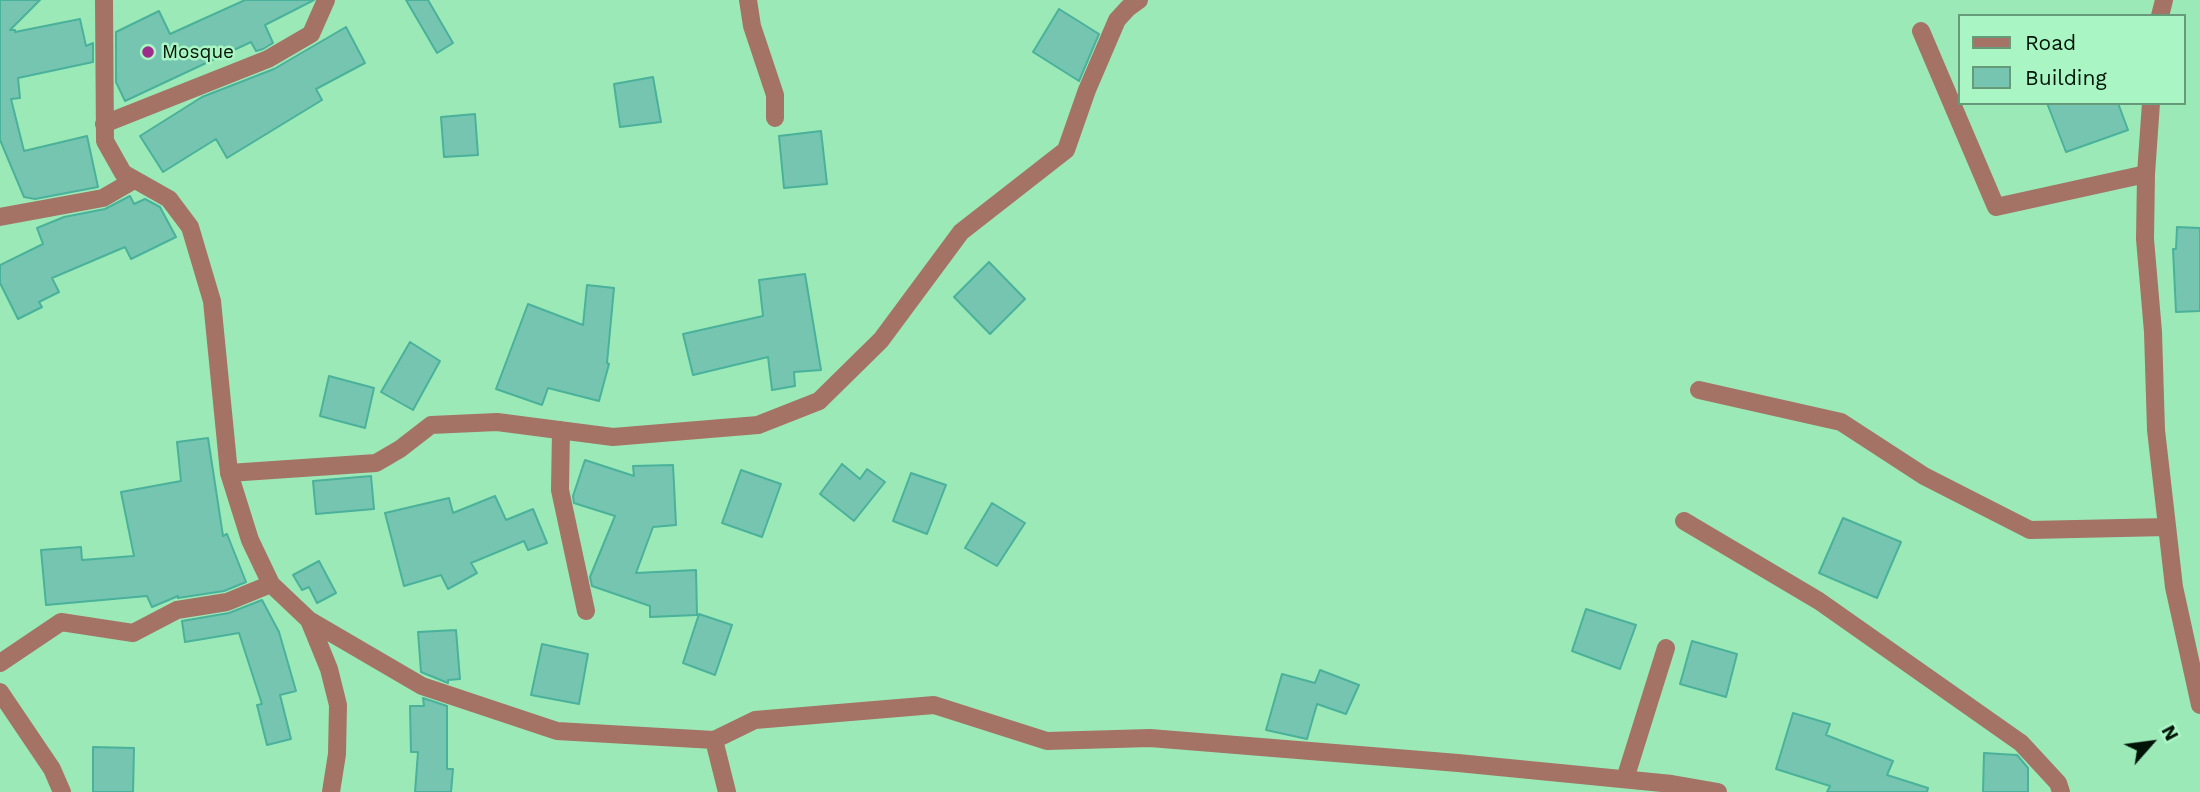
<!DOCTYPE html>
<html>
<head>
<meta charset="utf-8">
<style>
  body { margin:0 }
  #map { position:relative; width:2200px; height:792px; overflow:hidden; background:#9ce9b8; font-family:"Work Sans",sans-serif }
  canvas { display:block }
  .legend { position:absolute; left:1958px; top:14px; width:228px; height:91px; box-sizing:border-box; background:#a9f6c4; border:2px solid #659b78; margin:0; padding:9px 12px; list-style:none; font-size:21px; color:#001307 }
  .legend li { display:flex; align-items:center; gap:14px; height:35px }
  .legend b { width:35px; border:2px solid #659b78 }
  .north { position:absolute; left:2116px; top:708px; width:70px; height:70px; -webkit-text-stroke:5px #a9f6c4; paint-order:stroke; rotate:62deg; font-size:19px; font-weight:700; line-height:28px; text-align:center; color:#001307 }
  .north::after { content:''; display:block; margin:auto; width:24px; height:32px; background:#001307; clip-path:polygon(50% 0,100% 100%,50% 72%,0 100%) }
</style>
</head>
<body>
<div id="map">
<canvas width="2200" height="792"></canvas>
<ul class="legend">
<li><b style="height:9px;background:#a47366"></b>Road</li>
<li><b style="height:19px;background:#76c5b1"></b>Building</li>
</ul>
<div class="north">N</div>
</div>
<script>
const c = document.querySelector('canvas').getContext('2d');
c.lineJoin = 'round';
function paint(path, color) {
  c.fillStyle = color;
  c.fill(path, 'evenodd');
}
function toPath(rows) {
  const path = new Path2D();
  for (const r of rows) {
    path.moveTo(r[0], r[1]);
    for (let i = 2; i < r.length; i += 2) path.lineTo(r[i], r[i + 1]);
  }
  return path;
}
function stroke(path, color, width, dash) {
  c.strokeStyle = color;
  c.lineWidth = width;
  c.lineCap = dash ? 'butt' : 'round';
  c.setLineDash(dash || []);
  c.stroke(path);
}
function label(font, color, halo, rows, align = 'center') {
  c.font = font + ' "Work Sans",sans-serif';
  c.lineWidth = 5;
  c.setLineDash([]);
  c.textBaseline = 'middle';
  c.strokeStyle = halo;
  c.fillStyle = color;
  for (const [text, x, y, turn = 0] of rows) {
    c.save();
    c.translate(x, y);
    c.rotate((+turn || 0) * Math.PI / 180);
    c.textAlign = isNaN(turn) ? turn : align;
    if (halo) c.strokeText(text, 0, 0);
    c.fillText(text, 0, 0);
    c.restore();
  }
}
const building = toPath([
  [0,0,40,0,10,30,15,30,15,32,80,19,86,46,93,43,93,62,18,78,20,98,11,99,24,151,87,136,98,187,35,199,24,197,0,140,0,0],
  [245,0,314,0,265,25,273,43,263,49,256,51,251,42,125,101,116,82,116,32,159,11,170,34,245,0],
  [406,0,428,0,453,43,437,53,406,0],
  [1059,9,1099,34,1079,81,1033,52,1059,9],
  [346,27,365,63,316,89,322,100,227,158,216,139,163,172,140,136,202,97,274,69,346,27],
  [653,77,661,122,620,127,614,84,653,77],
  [2047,103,2118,103,2128,130,2066,152,2047,103],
  [475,114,478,155,444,157,441,117,475,114],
  [821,131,827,184,784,188,779,136,821,131],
  [130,196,134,204,145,199,160,207,176,237,131,259,125,247,52,278,59,292,39,302,42,307,18,319,0,283,0,265,43,244,37,228,64,217,105,209,130,196],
  [2177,227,2200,228,2200,311,2176,312,2173,249,2176,249,2177,227],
  [989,262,1025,299,990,334,954,297,989,262],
  [805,274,821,370,794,372,795,386,772,390,768,357,693,375,683,334,763,316,759,280,805,274],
  [587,285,614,288,607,363,609,364,599,401,548,388,542,405,496,389,528,304,583,325,587,285],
  [410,342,440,361,413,410,381,392,410,342],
  [329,376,374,388,365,428,320,416,329,376],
  [208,438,223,536,227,534,246,582,224,591,178,598,178,596,152,607,147,596,46,605,41,550,81,547,82,560,134,556,121,492,181,481,177,442,208,438],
  [585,460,634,476,633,466,673,465,676,525,653,527,636,573,696,570,697,615,650,617,650,606,592,586,590,577,615,516,574,503,573,496,585,460],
  [842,464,860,479,867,469,885,482,854,521,820,494,842,464],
  [741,470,781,484,762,537,722,523,741,470],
  [911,473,946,485,927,534,893,521,911,473],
  [371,476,374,509,316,514,313,481,371,476],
  [495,496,506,520,533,509,547,543,528,550,524,541,471,563,477,573,448,589,441,575,404,586,385,513,449,498,453,513,495,496],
  [992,503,1025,523,997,566,965,548,992,503],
  [1843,518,1901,542,1877,598,1819,573,1843,518],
  [319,561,336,593,317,603,309,587,302,590,293,575,319,561],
  [262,600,279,632,296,691,280,695,291,739,267,745,257,705,262,704,239,633,185,642,182,621,229,613,262,600],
  [1586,609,1636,625,1620,669,1572,651,1586,609],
  [699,614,732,625,715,675,683,663,699,614],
  [456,630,460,679,448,680,448,683,421,672,418,632,456,630],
  [1692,641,1737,654,1726,697,1680,684,1692,641],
  [542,644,588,654,579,704,531,695,542,644],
  [1320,670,1359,685,1346,714,1317,704,1307,739,1266,730,1282,674,1315,683,1320,670],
  [423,698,447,706,447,769,453,769,451,792,415,792,418,752,411,752,410,706,424,706,423,698],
  [1793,713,1830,724,1826,735,1893,761,1887,775,1928,788,1927,792,1827,792,1830,786,1776,769,1793,713],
  [93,747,134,748,133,792,93,792,93,747],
  [1984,753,2017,755,2028,768,2028,792,1983,792,1984,753]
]);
paint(building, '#76c5b1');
stroke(building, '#4ab19a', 2);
stroke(toPath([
  [104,0,105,141,123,173,169,199,190,227,212,301,229,473,250,540,271,584,309,620,422,686,557,731,714,740,755,720,934,705,1047,741,1150,738,1458,763,1672,784,1718,792],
  [748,0,752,26,775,95,775,118],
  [2160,16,2164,0],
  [1921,31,1996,207,2146,174],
  [2151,103,2146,174,2145,239,2153,332,2156,430,2174,587,2200,705],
  [104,124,268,59,311,34,326,0],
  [0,217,103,198,134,180],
  [1699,390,1841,422,1924,476,2030,530,2167,527],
  [561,430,560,490,586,611],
  [229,473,376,463,400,449,431,425,497,422,613,437,758,425,819,401,881,340,961,232,1066,150,1087,90,1117,20,1128,8,1139,0],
  [1684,521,1819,601,2021,743,2058,783,2061,792],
  [309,620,329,669,338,705,337,754,331,792],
  [0,663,61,622,133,633,177,610,227,602,271,584],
  [0,692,52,769,62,792],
  [714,740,727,792],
  [1625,779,1666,648]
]), '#a47366', 18);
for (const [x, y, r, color] of [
  [148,52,7,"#9d2c8a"]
]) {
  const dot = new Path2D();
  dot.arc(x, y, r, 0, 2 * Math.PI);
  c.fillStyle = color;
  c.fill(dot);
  stroke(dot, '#a9f6c4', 2.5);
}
label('19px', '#001307', '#a9f6c4', [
  ["Mosque",162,52]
], 'left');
</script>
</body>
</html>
